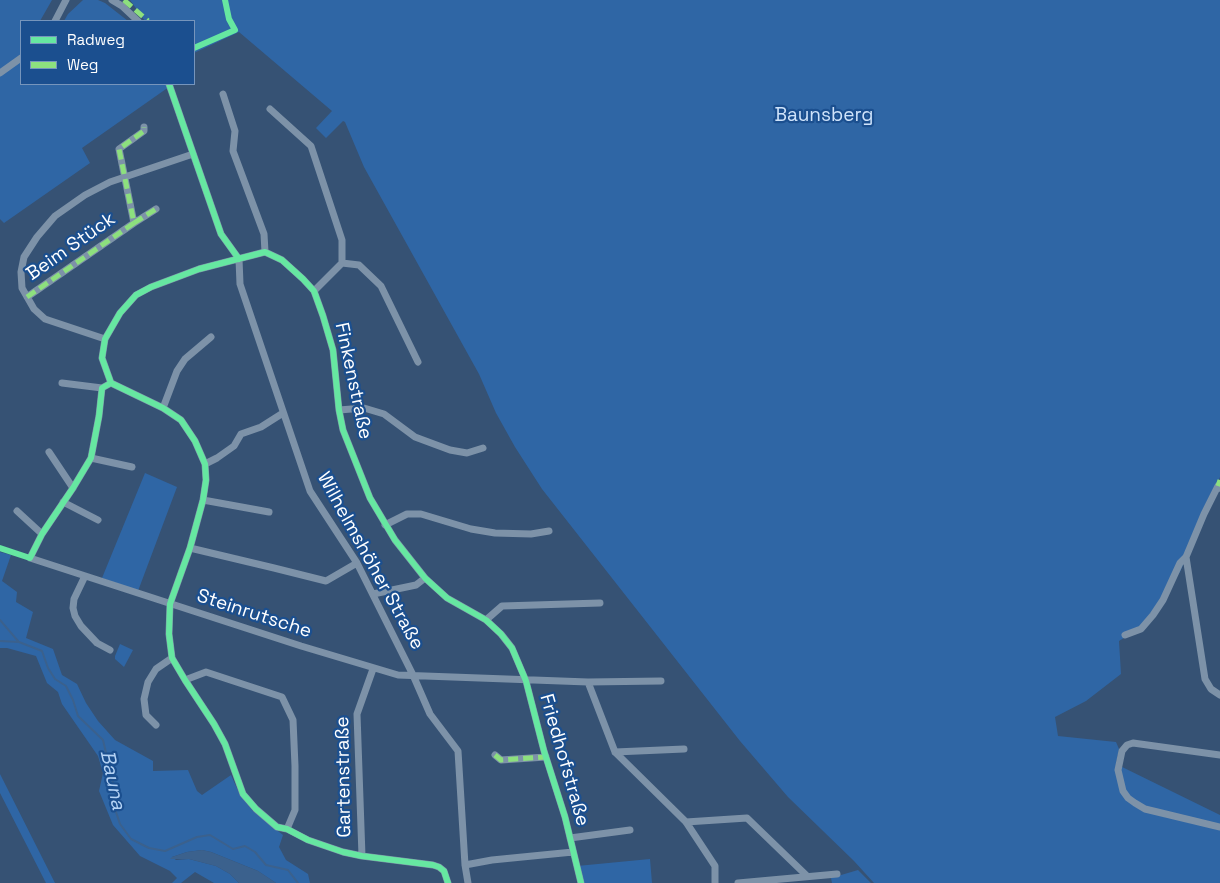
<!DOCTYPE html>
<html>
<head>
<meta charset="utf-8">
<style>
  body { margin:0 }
  #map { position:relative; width:1220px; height:883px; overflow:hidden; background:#365274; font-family:"Space Grotesk",sans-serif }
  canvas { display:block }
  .legend { position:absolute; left:20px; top:20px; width:175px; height:65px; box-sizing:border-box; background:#1b4f8f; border:1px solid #7695bc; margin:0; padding:6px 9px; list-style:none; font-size:15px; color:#fff }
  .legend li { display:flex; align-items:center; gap:10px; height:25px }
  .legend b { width:25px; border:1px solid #7695bc }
</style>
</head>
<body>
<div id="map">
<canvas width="1220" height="883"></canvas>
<ul class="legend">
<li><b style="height:6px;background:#66e7a1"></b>Radweg</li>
<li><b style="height:6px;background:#8de07e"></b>Weg</li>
</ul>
</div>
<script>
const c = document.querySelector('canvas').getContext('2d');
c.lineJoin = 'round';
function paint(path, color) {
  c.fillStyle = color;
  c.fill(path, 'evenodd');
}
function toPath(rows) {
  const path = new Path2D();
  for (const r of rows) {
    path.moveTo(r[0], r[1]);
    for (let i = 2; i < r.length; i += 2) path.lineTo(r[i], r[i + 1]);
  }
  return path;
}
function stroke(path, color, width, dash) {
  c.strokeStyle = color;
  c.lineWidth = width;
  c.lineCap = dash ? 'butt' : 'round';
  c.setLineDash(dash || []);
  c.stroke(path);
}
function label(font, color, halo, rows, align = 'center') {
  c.font = font + ' "Space Grotesk",sans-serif';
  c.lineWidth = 4.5;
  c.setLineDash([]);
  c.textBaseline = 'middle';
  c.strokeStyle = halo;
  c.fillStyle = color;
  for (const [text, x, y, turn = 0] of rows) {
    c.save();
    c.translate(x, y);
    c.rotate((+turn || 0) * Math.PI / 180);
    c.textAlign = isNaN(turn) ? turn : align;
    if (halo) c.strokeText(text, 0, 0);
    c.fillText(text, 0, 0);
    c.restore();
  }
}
paint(toPath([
  [0,0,52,0,40,21,21,21,21,84,172,84,174,87,166,89,82,148,90,163,4,223,0,219],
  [83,0,98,0,105,3,128,21,64,21,68,14],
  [130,0,1220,0,1220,477,1180,572,1140,628,1119,641,1121,674,1086,701,1055,717,1058,736,1116,742,1119,749,1116,764,1220,815,1220,883,874,883,854,861,788,797,740,741,542,489,515,447,496,413,479,374,364,167,345,122,343,121,326,138,316,128,332,111,239,32,194,53,194,21,145,21],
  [145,473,177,487,138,591,102,578],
  [0,552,11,555,2,581,17,592,16,602,33,612,26,638,53,649,62,675,77,684,86,703,98,721,115,740,153,761,153,771,188,770,197,791,202,795,231,775,240,795,253,811,283,835,279,847,286,860,308,874,310,883,276,883,258,871,211,852,202,850,187,852,172,857,176,860,189,859,216,866,230,874,239,883,214,883,195,872,181,883,172,883,177,878,170,871,140,856,113,825,99,791,103,773,98,756,62,704,58,692,47,683,36,656,7,648,0,648],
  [120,644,133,650,124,667,115,659,115,656],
  [0,774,55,883,46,883,0,793],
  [650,859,652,883,581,883,577,866],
  [858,870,871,883,832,883,831,878]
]), '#2f66a5');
paint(toPath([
  [202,850,211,852,258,871,276,883,239,883,230,874,216,866,189,859,170,859,172,857,187,852]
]), '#3b618d');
stroke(toPath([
  [0,620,18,641],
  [0,641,19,642,42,651,48,668,55,679,66,686,73,700,78,716,103,740,116,795,116,812,120,824,131,839,149,848,165,851,197,837,210,835,233,849,245,846,255,852,266,865,288,870,298,883]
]), '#3b618d', 2);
stroke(toPath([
  [112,0,122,6,138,21],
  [55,21,66,0],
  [0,73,21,58],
  [169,84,221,234,239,259,240,284,310,491,357,563,413,675,430,714,458,751,465,865,468,883],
  [223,94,235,131,233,151,264,234,265,252],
  [270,109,311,146,342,240,342,263],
  [134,223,156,209],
  [314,291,342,263,359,265,381,286,418,362],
  [27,297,134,223,119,149,144,131,144,127],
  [105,339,45,319,34,309,22,288,21,272,24,257,37,237,55,216,85,195,110,182,193,154],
  [62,383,102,388],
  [111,383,102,388,99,416,91,458,73,488,42,534,30,558,301,646,398,675,588,682,661,681],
  [163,408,177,371,185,359,211,337],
  [339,410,364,408,384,414,415,437,450,450,467,453,483,448],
  [49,452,73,488],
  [91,458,132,467],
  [205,464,217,458,234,446,241,434,261,427,283,413],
  [203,500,269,512],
  [63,502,98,520],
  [17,511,42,534],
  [385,525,407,514,421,514,471,529,495,533,531,534,549,531],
  [190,548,274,568,326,581,357,563],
  [1186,557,1205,679,1211,689,1220,695],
  [85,576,74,599,73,608,75,616,81,626,97,643,110,650],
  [373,594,416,585,425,578],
  [486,620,502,606,600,603],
  [1125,635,1141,629,1153,615,1163,600,1180,563,1186,557,1204,514,1218,486,1220,488],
  [185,680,206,672,282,697,293,720,295,766,295,810,287,829],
  [588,682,615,752,686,822,715,866,715,883],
  [156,725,146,715,144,699,148,682,156,669,172,658],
  [615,752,684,749],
  [495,755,501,760,546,757],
  [1220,755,1133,743,1127,745,1122,751,1118,770,1123,791,1128,798,1135,803,1145,809,1220,827],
  [686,822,747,818,807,876],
  [570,838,630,830],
  [362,856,357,714,373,669],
  [465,865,492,860,573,852],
  [448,883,444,871,439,867,433,865,362,856,343,852,308,840,287,829,277,827,256,809,243,794,225,744,214,724,185,680,172,658,169,634,170,604,190,548,203,500,206,480,205,464,195,441,181,420,163,408,111,383,102,358,105,339,120,313,136,295,151,287,199,269,265,252,282,260,303,279,314,291,323,316,333,350,339,410,343,430,370,498,395,540,425,578,447,598,486,620,501,634,512,648,526,681,544,751,565,817,581,883],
  [738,883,837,874]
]), '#7d92a8', 7);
stroke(toPath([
  [124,0,148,21],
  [134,223,156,209],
  [27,297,134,223,119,149,144,131,144,127],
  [1218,486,1220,480],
  [495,755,501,760,546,757]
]), '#8de07e', 5, [10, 5]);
stroke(toPath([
  [194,48,235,30,229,19,225,0],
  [169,84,221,234,239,259],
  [0,548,30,558,42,534,73,488,91,458,99,416,102,388,111,383],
  [448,883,444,871,439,867,433,865,362,856,343,852,308,840,287,829,277,827,256,809,243,794,225,744,214,724,185,680,172,658,169,634,170,604,190,548,203,500,206,480,205,464,195,441,181,420,163,408,111,383,102,358,105,339,120,313,136,295,151,287,199,269,265,252,282,260,303,279,314,291,323,316,333,350,339,410,343,430,370,498,395,540,425,578,447,598,486,620,501,634,512,648,526,681,544,751,565,817,581,883]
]), '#66e7a1', 6);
label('19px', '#cfe3fa', '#1b4f8f', [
  ["Baunsberg",824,116]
]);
label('19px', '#fff', '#1b4f8f', [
  ["Beim Stück",71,247,-35],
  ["Finkenstraße",353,381,78],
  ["Wilhelmshöher Straße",370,561,61],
  ["Steinrutsche",254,614,18],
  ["Friedhofstraße",564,760,74],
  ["Gartenstraße",344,777,-91]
]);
label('italic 20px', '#b5d3f5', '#1b4f8f', [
  ["Bauna",112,780,78]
]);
</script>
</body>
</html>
